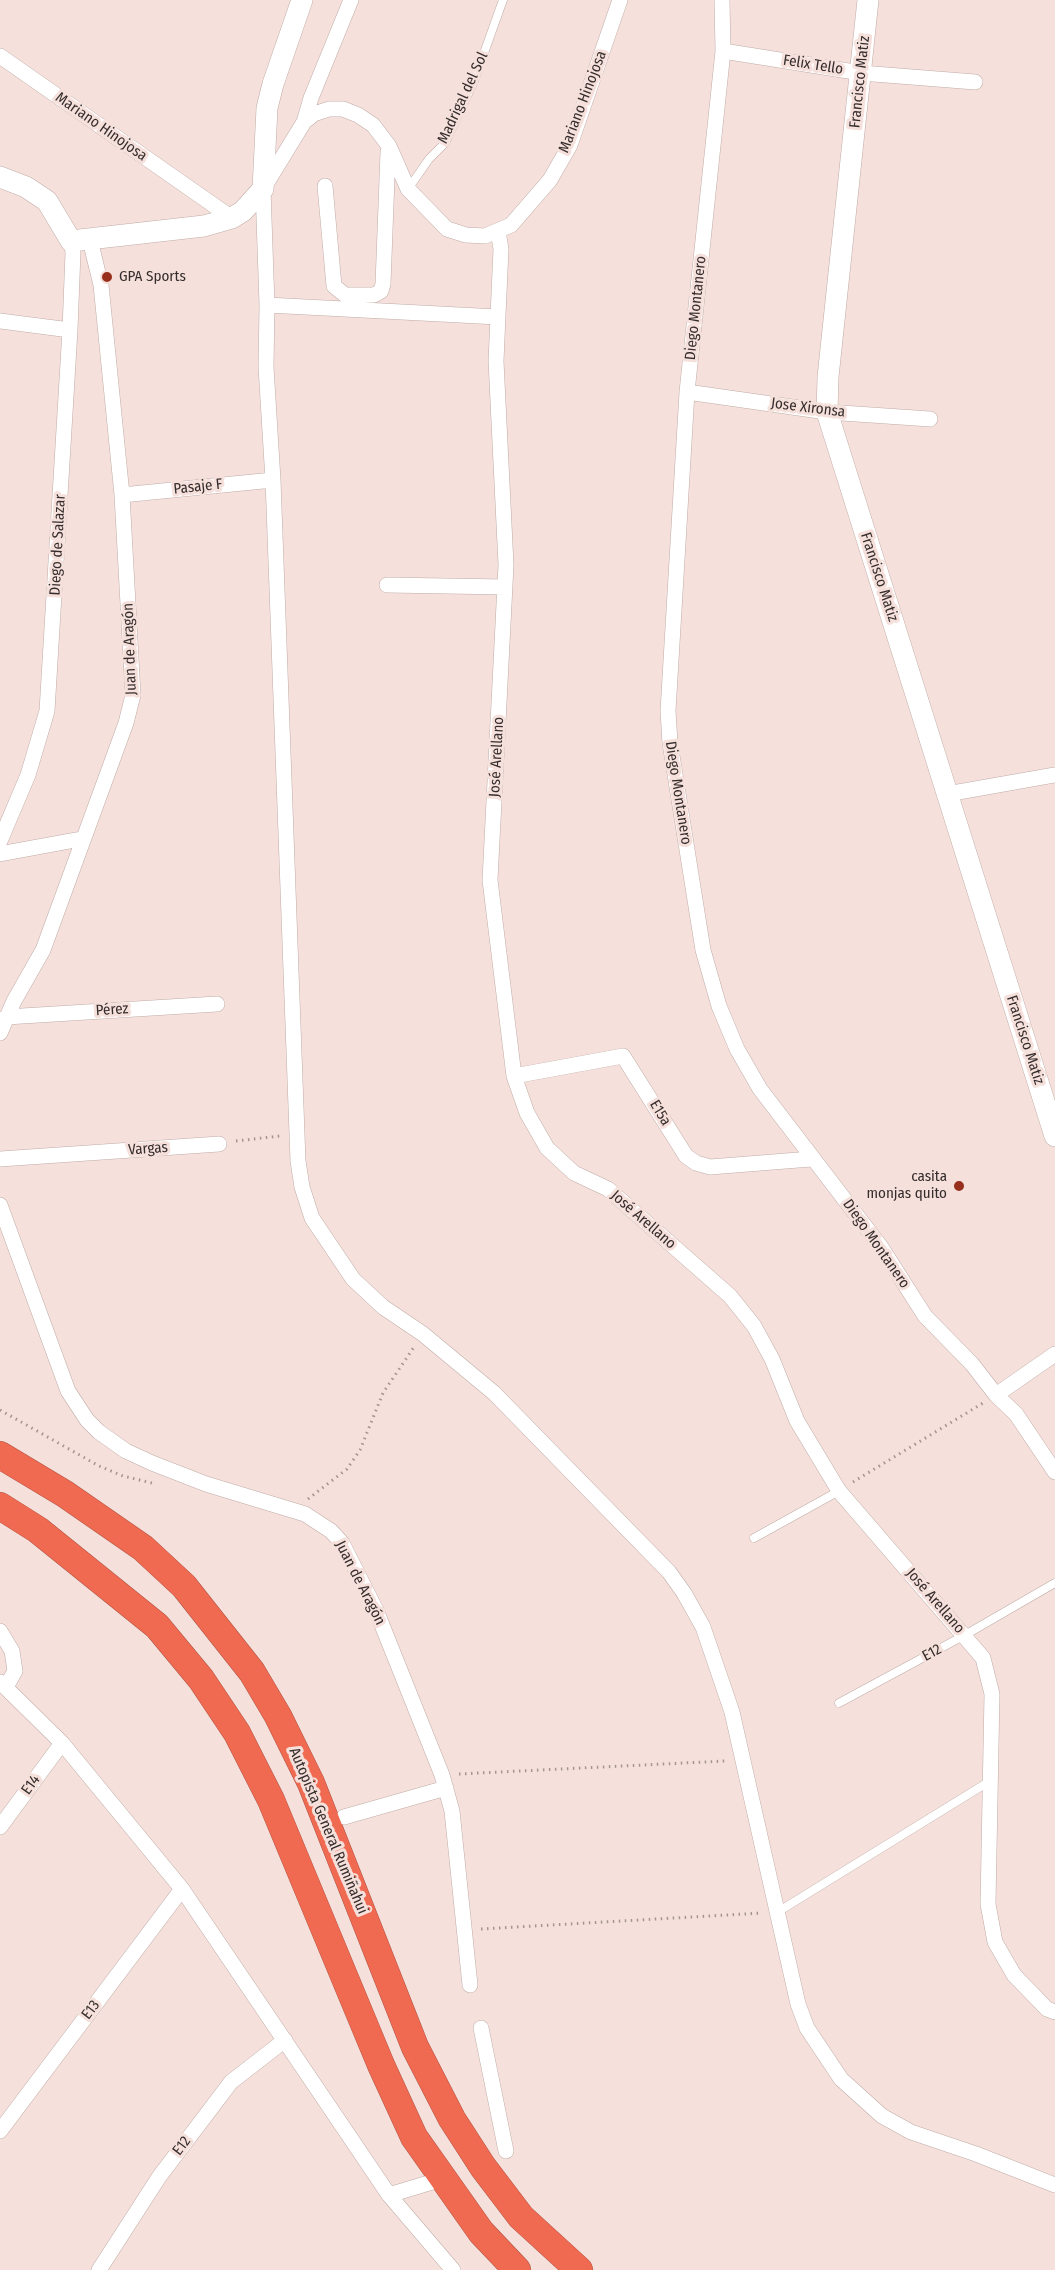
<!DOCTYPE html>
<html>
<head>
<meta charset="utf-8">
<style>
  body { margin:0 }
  canvas { display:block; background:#f5e0db }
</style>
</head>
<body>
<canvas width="1055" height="2270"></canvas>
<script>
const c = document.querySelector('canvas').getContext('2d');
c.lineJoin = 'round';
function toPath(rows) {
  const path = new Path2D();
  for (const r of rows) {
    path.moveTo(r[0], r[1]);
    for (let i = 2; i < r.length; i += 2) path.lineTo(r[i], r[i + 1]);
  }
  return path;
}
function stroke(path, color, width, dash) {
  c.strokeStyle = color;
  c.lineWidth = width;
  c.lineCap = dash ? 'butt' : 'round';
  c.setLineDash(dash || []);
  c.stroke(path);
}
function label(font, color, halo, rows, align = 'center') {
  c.font = font + ' "Fira Sans Condensed",sans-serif';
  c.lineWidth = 6;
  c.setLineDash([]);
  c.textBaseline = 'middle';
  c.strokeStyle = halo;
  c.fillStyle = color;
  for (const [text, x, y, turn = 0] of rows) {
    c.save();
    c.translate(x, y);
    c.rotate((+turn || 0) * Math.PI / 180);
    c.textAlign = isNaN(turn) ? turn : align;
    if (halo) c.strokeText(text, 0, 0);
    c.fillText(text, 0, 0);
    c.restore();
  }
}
const lane = toPath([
  [408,189,429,159,445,143,474,81,503,0],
  [754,1538,839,1491],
  [839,1703,965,1635,1055,1583],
  [776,1913,990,1781]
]);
const street = toPath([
  [620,0,570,145,550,180,511,225,485,236,466,235,447,229,408,189,389,146,373,125,358,115,343,109,329,109,314,114,304,122,263,189,267,305,266,367,273,480,298,1161,302,1187,312,1218,353,1279,383,1307,423,1334,494,1393,669,1572,684,1593,703,1627,732,1712,798,2004,807,2028,841,2079,882,2116,911,2132,976,2154,1055,2185],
  [722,0,723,51,687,392,668,711,670,743,703,950,719,1006,737,1049,760,1089,881,1247,925,1316,972,1364,996,1395,1016,1414,1055,1472],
  [723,51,861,73,975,82],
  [0,56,232,218],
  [304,122,311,98,351,0],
  [325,186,334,286,345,295,374,295,381,291,383,284,388,152],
  [498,231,501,249,496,361,506,565,490,880,514,1076,527,1113,547,1148,574,1173,608,1189,730,1296,754,1326,772,1359,797,1421,839,1491,983,1658,992,1694,988,1904,995,1942,1014,1975,1047,2009,1055,2012],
  [267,305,498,317],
  [0,321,70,330],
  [687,392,827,412,930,419],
  [122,495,273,480],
  [387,585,505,587],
  [947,794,1055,775],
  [0,841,28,775,47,711,70,330,73,252,71,241],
  [0,854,81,839],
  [6,1017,217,1004],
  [0,1033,14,1001,43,950,126,723,133,695,122,495,101,285,90,240],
  [514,1076,623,1056,686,1156,696,1163,710,1167,811,1159],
  [0,1159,219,1144],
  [0,1205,68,1391,87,1420,99,1432,126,1451,152,1463,206,1484,305,1514,331,1531,342,1543,376,1610,442,1775,452,1811,470,1985],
  [996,1395,1055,1354],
  [0,1631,12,1651,15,1671,6,1687],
  [0,1682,62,1743,182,1889,389,2195,453,2270],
  [344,1817,446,1788],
  [0,1827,62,1743],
  [481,2028,506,2151],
  [0,2131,182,1889],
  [389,2195,442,2179],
  [99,2270,159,2177,231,2082,285,2040]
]);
const secondary = toPath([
  [868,0,828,377,827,412,1055,1136],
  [0,177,26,187,47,201,71,241,204,226,232,218,243,211,263,189,267,108,273,84,302,0]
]);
const highway = toPath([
  [0,1455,65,1494,143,1548,184,1586,252,1672,278,1716,311,1783,415,2047,452,2119,483,2167,521,2217,579,2270],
  [0,1506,38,1530,157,1626,201,1679,237,1733,271,1800,381,2065,414,2137,481,2232,517,2270]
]);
stroke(lane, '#c0aca7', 9);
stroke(street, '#c0aca7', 16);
stroke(secondary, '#c0aca7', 22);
stroke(highway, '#af5545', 28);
stroke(toPath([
  [236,1141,280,1136],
  [0,1410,99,1466,123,1476,152,1483],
  [853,1482,983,1403],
  [308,1499,347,1469,360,1450,383,1393,414,1347],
  [459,1774,725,1761],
  [481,1929,762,1913]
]), '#a59592', 3, [1.5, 4.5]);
stroke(lane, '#fff', 8);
stroke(street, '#fff', 15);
stroke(secondary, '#fff', 21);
stroke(highway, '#f06a52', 27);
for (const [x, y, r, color] of [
  [107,277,6,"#982f1d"],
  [959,1186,6,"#982f1d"]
]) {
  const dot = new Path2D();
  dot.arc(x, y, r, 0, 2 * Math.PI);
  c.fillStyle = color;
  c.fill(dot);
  stroke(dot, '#f5e0db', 2);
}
label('15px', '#352d2c', '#f5e0db', [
  ["Felix Tello",813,65,9],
  ["Francisco Matiz",860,82,-84],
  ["Madrigal del Sol",463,98,-65],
  ["Mariano Hinojosa",583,102,-69],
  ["Mariano Hinojosa",101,127,35],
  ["Diego Montanero",696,308,-84],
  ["Jose Xironsa",808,408,7],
  ["Pasaje F",198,487,-6],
  ["Diego de Salazar",58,545,-87],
  ["Francisco Matiz",879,577,72],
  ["Juan de Aragón",130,649,-92],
  ["José Arellano",497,757,-87],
  ["Diego Montanero",678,793,81],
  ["Pérez",112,1010,-4],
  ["Francisco Matiz",1025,1040,72],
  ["E15a",660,1113,59],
  ["Vargas",148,1149,-4],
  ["José Arellano",643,1220,41],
  ["Diego Montanero",876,1244,55],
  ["Juan de Aragón",360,1583,63],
  ["José Arellano",935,1601,49],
  ["E12",932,1653,-28],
  ["E14",31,1785,-54],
  ["Autopista General Rumiñahui",328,1831,67],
  ["E13",91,2010,-53],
  ["E12",182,2146,-53]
]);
label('15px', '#352d2c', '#f5e0db', [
  ["GPA Sports",119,277],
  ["casita",947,1177,"right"],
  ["monjas quito",947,1194,"right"]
], 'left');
</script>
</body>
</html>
